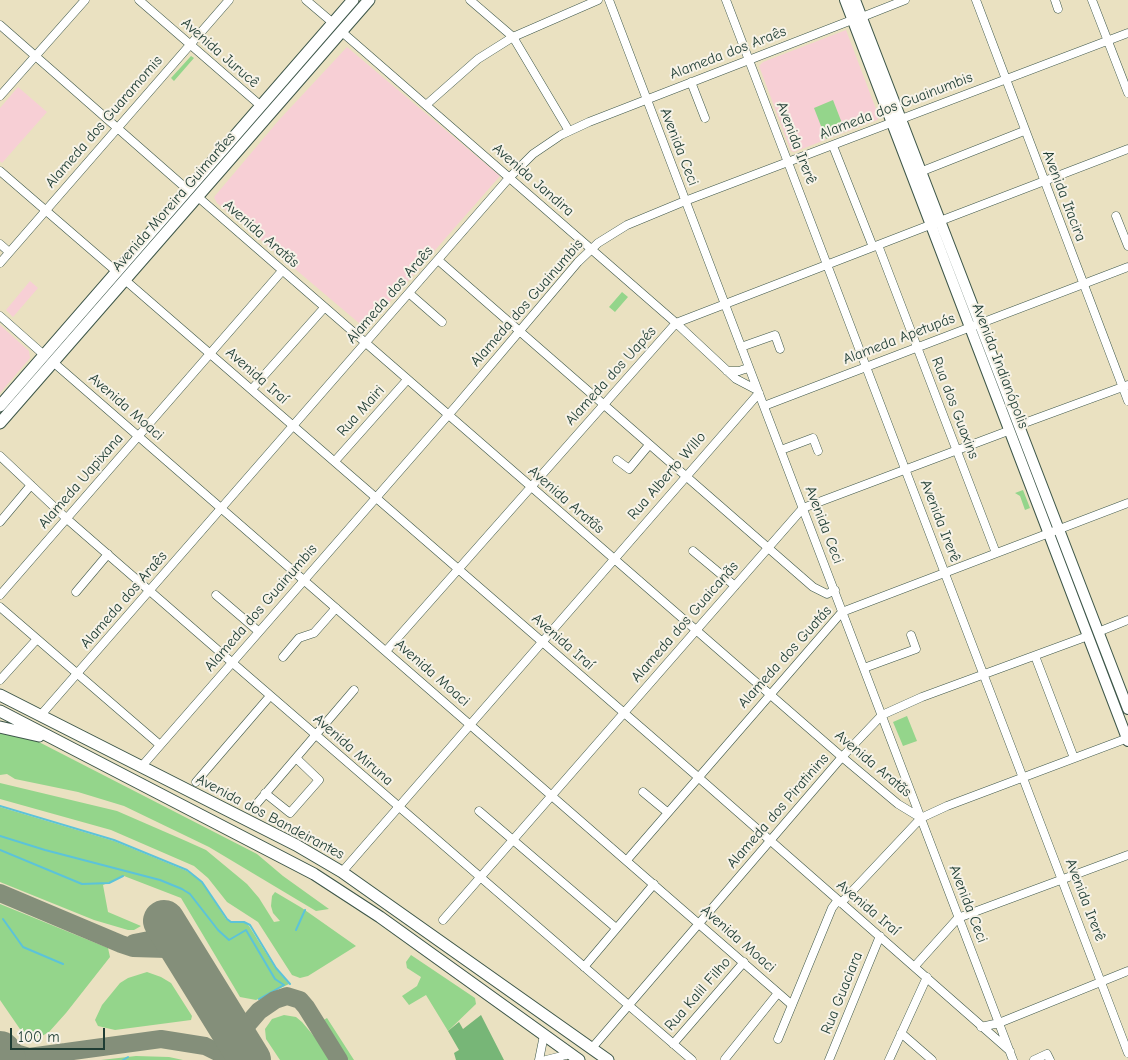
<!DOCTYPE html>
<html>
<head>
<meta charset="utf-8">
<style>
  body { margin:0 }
  #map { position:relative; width:1128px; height:1060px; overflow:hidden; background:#eae1c1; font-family:"Comic Neue",sans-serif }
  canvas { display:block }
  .scale { position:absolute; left:10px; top:1028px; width:95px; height:22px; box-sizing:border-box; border:2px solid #1f3d34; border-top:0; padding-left:6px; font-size:15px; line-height:18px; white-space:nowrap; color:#1f3d34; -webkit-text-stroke:4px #f7f3e8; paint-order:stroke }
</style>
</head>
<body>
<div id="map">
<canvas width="1128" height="1060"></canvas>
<div class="scale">100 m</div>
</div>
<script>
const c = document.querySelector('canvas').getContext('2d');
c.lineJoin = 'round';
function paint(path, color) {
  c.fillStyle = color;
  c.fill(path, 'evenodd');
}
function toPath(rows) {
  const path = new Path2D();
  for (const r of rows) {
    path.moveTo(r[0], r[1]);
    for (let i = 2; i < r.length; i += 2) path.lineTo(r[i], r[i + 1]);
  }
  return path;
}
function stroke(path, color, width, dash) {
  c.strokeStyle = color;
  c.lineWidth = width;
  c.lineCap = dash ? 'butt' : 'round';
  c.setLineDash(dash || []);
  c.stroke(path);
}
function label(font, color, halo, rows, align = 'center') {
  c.font = font + ' "Comic Neue",sans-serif';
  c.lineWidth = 4;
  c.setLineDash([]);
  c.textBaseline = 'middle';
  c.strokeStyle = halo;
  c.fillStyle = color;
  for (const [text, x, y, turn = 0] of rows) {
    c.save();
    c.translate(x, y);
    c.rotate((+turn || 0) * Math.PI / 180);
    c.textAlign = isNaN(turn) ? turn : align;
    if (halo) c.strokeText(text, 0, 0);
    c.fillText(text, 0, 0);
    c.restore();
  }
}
paint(toPath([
  [846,30,879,117,877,120,794,152,791,151,759,66,763,62],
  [347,47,500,176,366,329,217,203,214,197,279,120],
  [18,87,47,112,2,163,0,161,0,108],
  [30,281,38,288,13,317,6,310],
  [0,325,29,351,30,358,0,393]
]), '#f7cfd5');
paint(toPath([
  [191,56,194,58,174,81,171,78],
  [833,100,845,131,826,139,814,108],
  [622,292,628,297,615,312,609,307],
  [1023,490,1030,508,1025,510,1020,496,1015,493],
  [907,716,917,741,903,746,893,722],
  [0,731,35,740,257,854,283,876,329,909,316,911,209,847,124,806,78,792,15,779,7,774,0,775],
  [0,783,117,811,186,841,206,850,247,884,259,898,274,922,280,921,273,913,271,906,272,896,275,892,302,908,356,946,308,976,300,978,292,975,258,922,227,902,208,878,194,866,111,830,0,799],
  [0,807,114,841,187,871,202,882,226,919,231,922,244,922,249,926,276,969,289,984,256,1000,240,997,181,898,124,876,103,885,108,912,141,926,134,930,128,930,94,920,0,882],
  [0,904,108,948,110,957,66,1013,49,1032,42,1036,32,1036,22,1032,0,1000],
  [411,955,475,998,476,1004,448,1031,426,995,409,1005,402,996,417,986,421,977,407,968,406,962],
  [147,972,161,977,171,983,192,1016,191,1020,115,1030,98,1026,95,1020,102,1005,120,983,128,978],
  [284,1015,296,1017,302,1022,334,1060,280,1060,266,1039,265,1029,272,1019],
  [327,1018,354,1060,345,1060,322,1025,322,1021],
  [136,1056,169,1057,183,1060,101,1060]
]), '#94d58b');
paint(toPath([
  [481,1015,504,1060,456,1060,454,1053,459,1050,448,1031,459,1022,463,1029]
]), '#77b677');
stroke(toPath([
  [0,806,114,840,187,870,202,882,227,919,231,922,244,922,250,925,276,968,290,984],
  [0,836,45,850,160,880,182,889,190,894,218,930,229,940,246,930,275,979,284,985,259,999],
  [0,850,82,884,109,883,123,876],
  [3,919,23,947,63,964],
  [296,930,305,910],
  [123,1060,128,1057]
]), '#5cc3d9', 2);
stroke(toPath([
  [0,893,121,944,133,948,167,949,179,956,190,966],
  [134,943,149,940,168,928],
  [0,1045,8,1051,29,1057,66,1052,55,1060],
  [66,1052,161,1039,205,1046,234,1060],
  [247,1055,244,1043,246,1026,259,1011,275,1000,287,996,300,1000,306,1007,339,1060]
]), '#848f7a', 18);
stroke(toPath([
  [164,921,250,1060],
  [0,1052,5,1060]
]), '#848f7a', 42);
const minor = toPath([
  [139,0,261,106],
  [306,0,333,23],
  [470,0,513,37,569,131],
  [609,0,1013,1060],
  [726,0,1128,1053],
  [976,0,1128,401],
  [1055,0,1058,9],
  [1092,0,1128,93],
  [862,17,905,0],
  [0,25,188,190],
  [342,32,676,323,736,379,757,390],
  [691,82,705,118],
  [0,96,85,0],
  [426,105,478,59,513,37,598,0],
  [833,146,873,247],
  [0,171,117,272],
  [920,172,1024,131],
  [198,197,842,757,898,804,921,818],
  [1116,216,1128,246],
  [940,221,1128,149],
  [0,244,9,252],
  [878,245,996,553],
  [438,260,813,587,827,594,835,590],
  [0,263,229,0],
  [125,280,698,777,1010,1051],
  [410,294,442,322],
  [0,316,44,355],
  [741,347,775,335,780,349],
  [53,362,792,1005],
  [727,371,739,371,748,368],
  [252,389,324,308],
  [764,406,1128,267],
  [1019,425,1128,385],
  [781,450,813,438,818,451],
  [0,456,67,519,220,652,692,1060],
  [617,460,629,469,649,445],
  [335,461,407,380],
  [0,522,31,485],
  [693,551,735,586],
  [76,592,108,554],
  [0,595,282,271],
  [216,595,258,631],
  [0,607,160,745],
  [1098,632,1128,620],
  [386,651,676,323,930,225],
  [1035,656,1074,758],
  [283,657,299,638,314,633,336,608],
  [864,668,916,649,911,635],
  [0,680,37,639],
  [40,716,509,178,533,154,561,135,589,122,852,20],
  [142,766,457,405,578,262,598,243,627,225,685,201,1128,33],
  [196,782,270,696],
  [643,792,667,812],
  [265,793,290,813,319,780,296,758],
  [254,807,354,690],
  [479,811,616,928],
  [627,860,842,612,1128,503],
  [342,872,759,393],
  [841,903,921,818,947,806,1128,738],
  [443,920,803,508,1008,431],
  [915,966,958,918,1128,855],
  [584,967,654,884],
  [981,1027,999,1023,1128,971],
  [901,1033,932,1060],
  [778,1039,832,908,838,900],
  [673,1044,744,962],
  [592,1048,842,757,882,715,922,697,1088,636],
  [725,1059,778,993],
  [539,1060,544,1035],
  [546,1060,570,1054],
  [829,1060,880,936],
  [889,1060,927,977],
  [1034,1060,1047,1054,1050,1060]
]);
const major = toPath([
  [845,0,1128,741],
  [855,0,1128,709]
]);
const highway = toPath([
  [0,406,353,0],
  [0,423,369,0],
  [0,695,296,845,342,872,608,1060],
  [0,711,314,874,380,917,579,1060],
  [0,727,39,736]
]);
stroke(minor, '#3d5649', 9);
stroke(major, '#3d5649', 12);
stroke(highway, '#3d5649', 13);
stroke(minor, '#fff', 8);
stroke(major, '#fff', 10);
stroke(highway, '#fff', 11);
label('15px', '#1f3d34', '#f7f3e8', [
  ["Avenida Jurucê",220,53,41],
  ["Alameda dos Araês",728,53,-21],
  ["Alameda dos Guainumbis",896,106,-21],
  ["Alameda dos Guaramomis",104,122,-49],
  ["Avenida Irerê",796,143,69],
  ["Avenida Ceci",679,147,69],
  ["Avenida Jandira",533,180,41],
  ["Avenida Itacira",1064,196,69],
  ["Avenida Moreira Guimarães",174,202,-49],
  ["Avenida Aratãs",261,234,41],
  ["Alameda dos Araês",390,295,-49],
  ["Alameda dos Guainumbis",527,303,-49],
  ["Alameda Apetupás",899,339,-21],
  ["Avenida Indianópolis",1000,366,69],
  ["Avenida Iraí",257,376,41],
  ["Alameda dos Uapés",611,376,-48],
  ["Avenida Moaci",126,407,41],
  ["Rua dos Guaxins",955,408,69],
  ["Rua Mairi",361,411,-48],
  ["Rua Alberto Willo",667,476,-49],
  ["Alameda Uapixana",81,481,-49],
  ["Avenida Aratãs",566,500,41],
  ["Avenida Irerê",940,521,69],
  ["Avenida Ceci",824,525,69],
  ["Alameda dos Araês",124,600,-49],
  ["Alameda dos Guainumbis",261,608,-49],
  ["Alameda dos Guaicanãs",685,622,-49],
  ["Avenida Iraí",563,642,41],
  ["Alameda dos Guatás",785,657,-48],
  ["Avenida Moaci",432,673,41],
  ["Avenida Miruna",353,750,41],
  ["Avenida Aratãs",873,764,40],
  ["Alameda dos Piratinins",778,811,-49],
  ["Avenida dos Bandeirantes",270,817,28],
  ["Avenida Irerê",1085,900,69],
  ["Avenida Ceci",968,904,69],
  ["Avenida Iraí",868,908,40],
  ["Avenida Moaci",738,939,41],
  ["Rua Guaciara",842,993,-68],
  ["Rua Kalil Filho",698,994,-49]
]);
</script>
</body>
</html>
